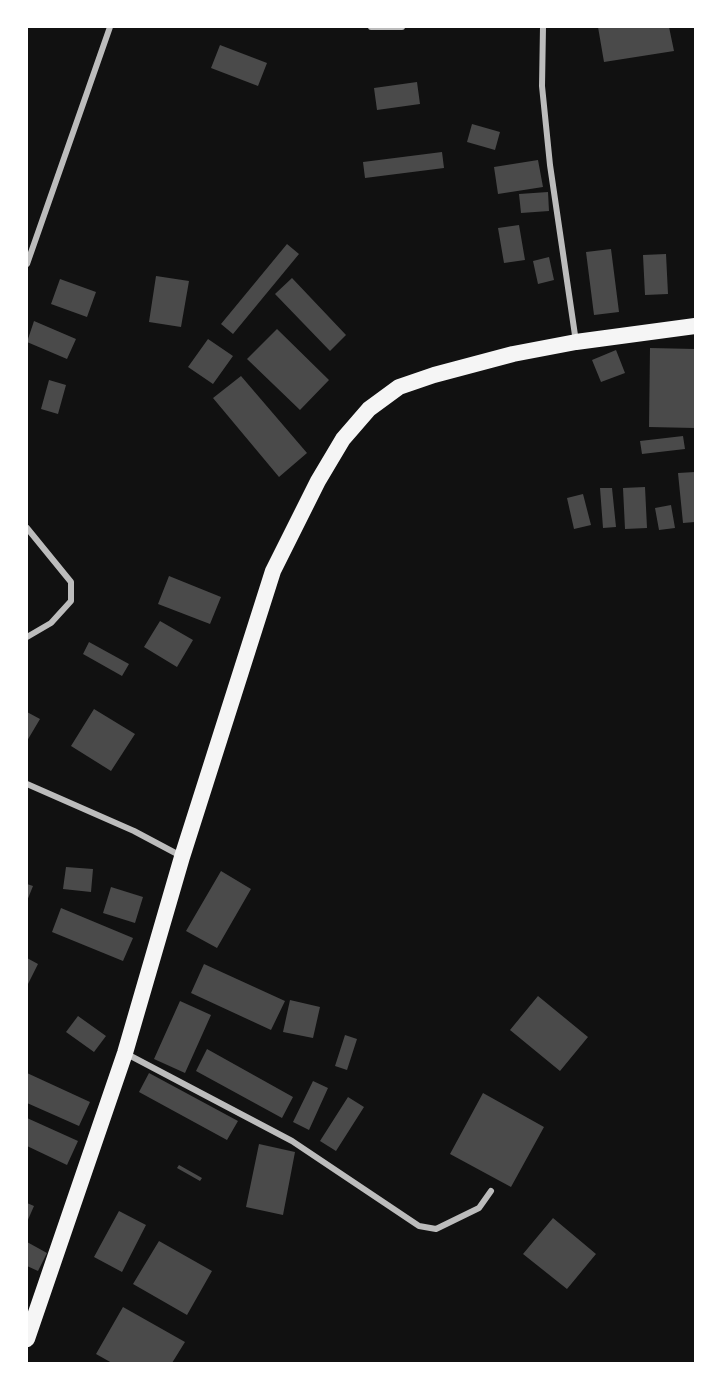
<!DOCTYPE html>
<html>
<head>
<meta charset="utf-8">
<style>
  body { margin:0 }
  #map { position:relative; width:722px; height:1390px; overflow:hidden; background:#111; font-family:Commissioner,sans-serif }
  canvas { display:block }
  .frame { position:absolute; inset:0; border:28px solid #fff; pointer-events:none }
</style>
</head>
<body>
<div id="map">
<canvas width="722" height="1390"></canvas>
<div class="frame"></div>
</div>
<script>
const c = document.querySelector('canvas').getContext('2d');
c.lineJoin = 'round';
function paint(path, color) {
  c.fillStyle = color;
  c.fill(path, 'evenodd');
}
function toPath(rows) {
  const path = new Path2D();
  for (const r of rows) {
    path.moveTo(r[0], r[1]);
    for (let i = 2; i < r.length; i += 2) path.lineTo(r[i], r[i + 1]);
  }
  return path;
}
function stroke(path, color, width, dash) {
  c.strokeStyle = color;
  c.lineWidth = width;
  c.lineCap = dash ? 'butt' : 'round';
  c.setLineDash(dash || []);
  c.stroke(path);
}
paint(toPath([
  [598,27,669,27,674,51,604,62],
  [220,45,267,63,258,86,211,68],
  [417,82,420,104,377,110,374,88],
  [472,124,500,132,495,150,467,142],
  [442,152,444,168,365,178,363,162],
  [538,160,543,187,498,194,494,167],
  [548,192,549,211,521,213,519,194],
  [519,225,525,260,504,263,498,228],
  [287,244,299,254,233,334,221,324],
  [611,249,619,312,594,315,586,252],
  [666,254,668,294,645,295,643,255],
  [549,257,554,280,538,284,533,261],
  [156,276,189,281,181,327,149,322],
  [292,278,346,335,330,351,275,294],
  [60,279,96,292,87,317,51,304],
  [34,321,76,339,67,359,27,342],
  [277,329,329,380,300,410,247,359],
  [208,339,233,356,213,384,188,367],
  [650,348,695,349,695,428,649,427],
  [616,350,625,373,601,382,592,360],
  [241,376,307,453,279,477,213,398],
  [49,380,66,385,58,414,41,409],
  [683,436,685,449,642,454,640,441],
  [695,472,695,522,683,523,678,473],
  [645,487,647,528,625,529,623,488],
  [600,488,612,488,616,527,603,528],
  [583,494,591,525,574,529,567,498],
  [671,505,675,528,659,530,655,508],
  [169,576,221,597,210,624,158,604],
  [160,621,193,640,177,667,144,647],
  [89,642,129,664,122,676,83,654],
  [94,709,135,734,111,771,71,746],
  [27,712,40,719,27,741],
  [66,867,93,869,91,892,63,889],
  [221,871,251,889,217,948,186,931],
  [27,884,33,886,27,901],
  [111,887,143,897,135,923,103,913],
  [61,908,133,938,123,961,52,932],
  [27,958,38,964,27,986],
  [204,964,285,1001,271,1030,191,993],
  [538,996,588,1037,560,1071,510,1030],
  [290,1000,320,1007,313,1038,283,1032],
  [180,1001,211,1015,185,1073,154,1059],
  [78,1016,106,1036,94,1052,66,1032],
  [345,1035,357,1039,347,1070,335,1066],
  [207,1049,293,1097,282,1118,196,1071],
  [27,1073,90,1102,79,1126,27,1103],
  [149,1073,238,1121,227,1140,139,1092],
  [313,1081,328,1088,309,1130,293,1122],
  [483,1093,544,1127,511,1187,450,1154],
  [348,1097,364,1107,336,1151,320,1141],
  [27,1118,78,1141,67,1165,27,1146],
  [259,1144,295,1152,283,1215,246,1207],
  [179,1165,202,1178,200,1181,177,1168],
  [27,1203,34,1206,27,1222],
  [119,1211,146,1225,122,1272,94,1257],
  [553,1218,596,1254,567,1289,523,1254],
  [159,1241,212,1271,187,1315,133,1284],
  [27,1242,47,1253,38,1271,27,1266],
  [123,1307,185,1342,172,1363,112,1363,96,1354]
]), '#4a4a4a');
stroke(toPath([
  [371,27,402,27],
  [543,27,542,86,550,165,576,342],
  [27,264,110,27],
  [27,528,71,582,71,601,51,623,27,637],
  [27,784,134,831,181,856],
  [125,1053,292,1141,419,1226,436,1229,479,1208,491,1191]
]), '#bcbcbc', 6);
stroke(toPath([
  [27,1339,125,1053,182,857,273,571,318,481,343,439,369,409,399,387,434,375,513,354,576,342,695,326]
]), '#f5f5f5', 16);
</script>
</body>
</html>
